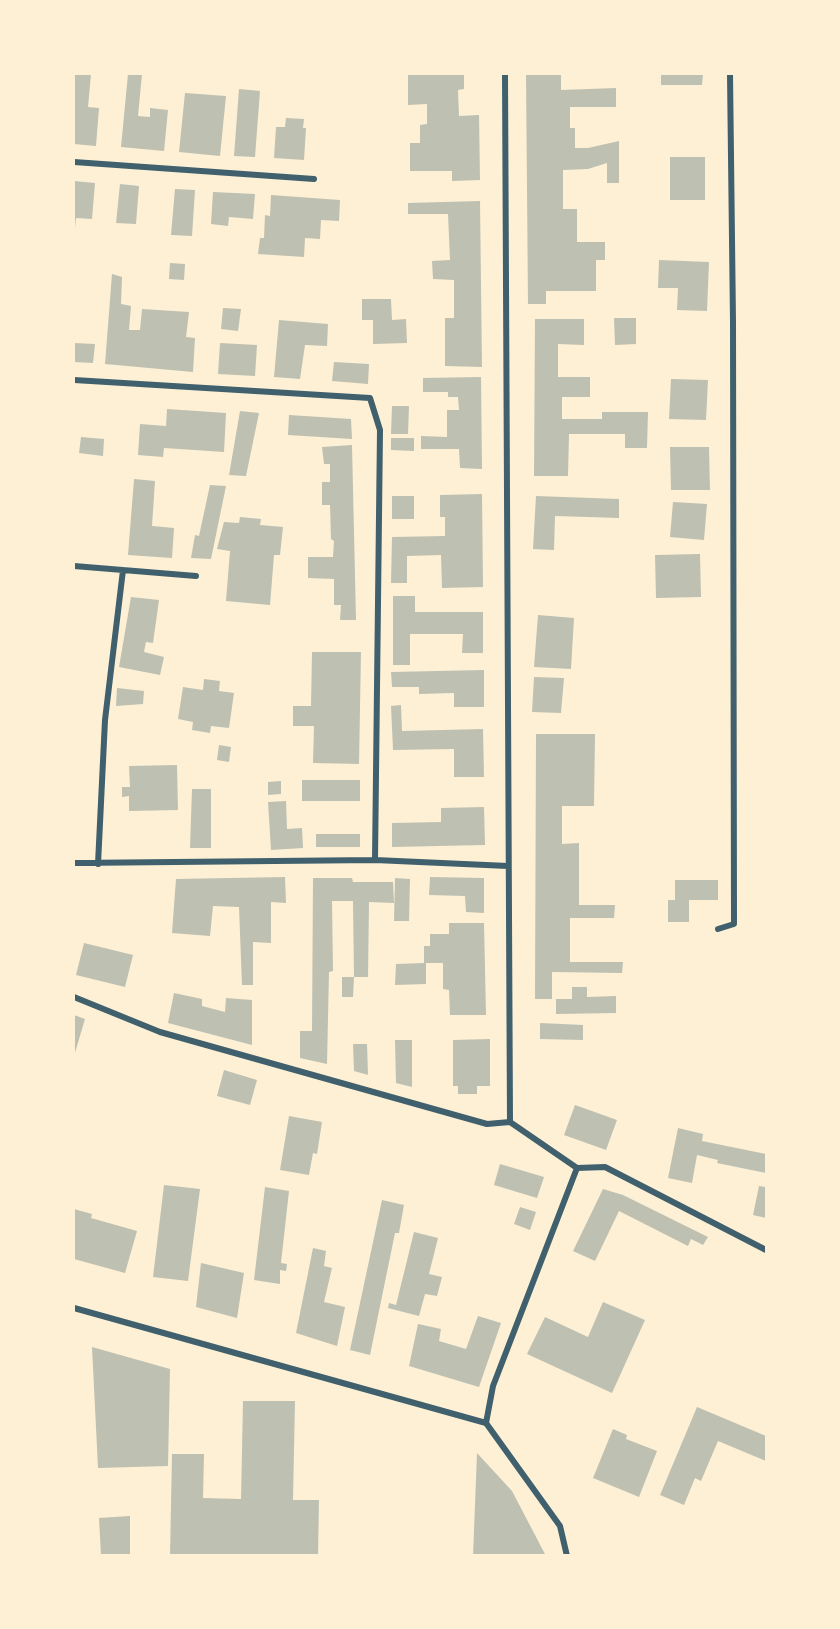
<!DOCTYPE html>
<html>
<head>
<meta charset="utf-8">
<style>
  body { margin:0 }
  #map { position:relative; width:840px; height:1629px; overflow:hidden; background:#fdf0d5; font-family:Quicksand,sans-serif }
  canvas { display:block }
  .frame { position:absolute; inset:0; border:75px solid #fdf0d5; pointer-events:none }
</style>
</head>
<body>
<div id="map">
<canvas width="840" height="1629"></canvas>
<div class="frame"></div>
</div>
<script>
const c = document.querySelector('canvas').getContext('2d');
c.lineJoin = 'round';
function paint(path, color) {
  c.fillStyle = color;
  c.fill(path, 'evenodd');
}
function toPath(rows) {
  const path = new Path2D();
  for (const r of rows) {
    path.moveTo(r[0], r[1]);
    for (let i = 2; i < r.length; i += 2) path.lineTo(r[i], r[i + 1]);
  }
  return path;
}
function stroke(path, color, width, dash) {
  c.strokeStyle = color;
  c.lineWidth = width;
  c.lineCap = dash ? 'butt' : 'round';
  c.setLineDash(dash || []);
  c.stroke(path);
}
paint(toPath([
  [74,74,91,74,88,107,99,108,96,146,74,144],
  [128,74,142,74,138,116,150,117,150,108,168,110,164,151,121,147],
  [408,74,464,74,464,89,458,90,459,116,479,115,480,180,452,181,452,171,410,171,410,143,420,143,420,125,427,124,427,104,408,105],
  [526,74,561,74,561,90,616,88,616,107,570,107,570,128,575,128,575,148,588,148,619,141,619,183,607,183,607,163,588,169,563,170,563,209,577,209,577,242,605,242,605,260,596,260,596,291,546,291,546,304,528,304],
  [661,74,703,74,702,85,661,85],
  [239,89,260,91,255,157,234,156],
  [185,93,226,96,220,156,179,152],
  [286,118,304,119,303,128,306,128,304,160,274,158,276,127,285,127],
  [670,157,705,157,705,200,670,200],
  [74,181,95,183,92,219,76,218,75,228,74,228],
  [120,184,139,186,136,224,116,223],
  [175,189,195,190,192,236,171,235],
  [213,192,255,194,253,219,229,217,228,226,211,224],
  [271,195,340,200,339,221,321,220,320,239,305,238,304,257,258,254,260,238,264,238,265,215,270,216],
  [480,201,482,367,445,366,445,318,454,318,454,280,433,279,432,261,450,260,448,214,408,214,408,203],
  [659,260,709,262,707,311,677,310,678,288,658,288],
  [170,263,185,264,184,280,169,279],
  [112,274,122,277,121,304,131,306,129,330,140,330,142,309,189,312,186,337,195,338,193,372,105,364],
  [362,299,391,299,392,320,406,319,407,343,373,344,373,320,362,320],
  [223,308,241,309,238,331,221,329],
  [614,318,636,318,636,344,615,345],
  [535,319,584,319,584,345,558,344,558,377,590,377,590,397,562,397,562,419,602,419,602,412,648,412,647,448,625,448,625,434,569,434,568,476,534,476],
  [279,320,328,324,327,346,305,345,300,379,274,377],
  [74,343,95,344,93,363,74,362],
  [220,343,257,345,255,376,218,374],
  [334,362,369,364,368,384,332,381],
  [481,377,482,469,460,468,459,449,421,449,421,436,447,437,447,410,459,410,458,397,448,397,448,392,423,392,423,378],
  [671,379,708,380,706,420,669,419],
  [392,406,409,406,408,434,391,434],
  [167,409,226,413,224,452,164,448,163,457,138,455,140,424,166,426],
  [240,411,259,413,246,476,229,475],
  [289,415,351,419,352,439,288,435],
  [81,437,104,439,103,456,79,453],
  [391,438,414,438,414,451,391,450],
  [352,445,356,620,340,620,341,605,334,605,334,579,308,578,308,557,333,557,334,541,331,539,330,505,322,505,322,482,330,482,330,464,324,464,322,447],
  [670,447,709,447,710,490,671,490],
  [134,479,155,481,152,526,174,528,172,558,128,555],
  [210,485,226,486,211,559,191,558,195,535,199,536],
  [482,494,483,587,442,588,441,555,407,556,407,583,391,583,392,537,445,536,445,517,440,517,440,495],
  [392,496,414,496,414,519,392,519],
  [536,496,619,499,619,518,555,516,554,550,533,549],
  [673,502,707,504,704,540,670,537],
  [240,517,261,519,260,525,283,527,280,555,274,555,270,605,226,601,230,551,217,549,224,522,239,523],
  [700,554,701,597,656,598,655,555],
  [393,596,415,596,415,612,483,612,483,653,462,653,463,634,410,634,410,665,393,665],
  [131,597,159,600,153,643,146,642,144,652,164,657,160,675,119,667],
  [538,615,574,618,571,669,534,667],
  [312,652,361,652,359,764,313,763,314,726,293,726,293,706,311,706],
  [484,670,484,707,454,707,454,693,419,694,419,687,392,687,391,672],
  [534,677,564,678,561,713,532,712],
  [204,679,220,681,219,691,234,693,229,728,211,726,210,733,192,730,193,722,178,719,183,687,203,690],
  [117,688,144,691,143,704,116,706],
  [401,705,402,731,483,729,484,777,454,777,454,749,393,750,391,706],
  [536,734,595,734,594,806,562,806,562,844,579,843,579,905,615,905,614,918,570,918,570,962,623,962,622,973,552,972,552,999,535,999],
  [219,745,231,747,229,762,217,760],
  [177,765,178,810,129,811,129,796,122,797,122,787,130,787,129,766],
  [302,780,360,780,360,801,302,801],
  [281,781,281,794,268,795,268,782],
  [192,789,211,789,211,848,190,848],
  [286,801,287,829,302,828,303,848,271,850,268,802],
  [484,807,485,845,392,847,392,823,441,822,441,808],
  [316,834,360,834,360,847,316,847],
  [285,877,286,903,271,902,271,943,253,942,253,985,242,985,239,907,213,906,210,936,172,933,176,879],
  [430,877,484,878,484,913,466,912,465,896,429,895],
  [313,878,352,878,353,882,393,882,394,903,369,902,368,977,354,977,353,901,332,901,333,971,329,972,327,1064,300,1058,300,1031,312,1031],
  [395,878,410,879,409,921,394,921],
  [675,880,718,880,718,900,689,900,689,922,668,922,668,900,675,900],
  [449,923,484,923,486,1015,450,1015,449,990,443,989,443,963,426,963,426,984,395,985,396,964,424,963,424,946,430,946,430,934,449,934],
  [84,943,133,955,125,987,76,975],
  [342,977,354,977,353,997,342,997],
  [572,987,587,987,587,997,616,996,616,1013,556,1014,556,999,572,999],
  [174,993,202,999,202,1006,225,1012,226,998,252,1000,252,1045,168,1023],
  [74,1015,85,1019,74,1056],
  [540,1023,583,1025,583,1040,540,1039],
  [490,1039,490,1086,477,1086,477,1094,458,1094,458,1086,453,1086,453,1040],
  [395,1040,412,1040,412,1087,396,1083],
  [353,1044,367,1044,368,1075,354,1071],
  [224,1070,257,1080,250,1105,217,1096],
  [575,1105,617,1120,606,1150,564,1135],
  [289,1116,322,1122,317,1154,313,1153,309,1175,280,1170],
  [678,1128,703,1134,702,1141,766,1154,766,1173,717,1163,718,1160,697,1155,692,1183,668,1178],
  [500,1164,544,1177,537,1198,494,1185],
  [164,1185,200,1189,188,1281,153,1277],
  [759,1186,766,1187,766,1218,753,1215],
  [265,1187,289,1191,281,1263,287,1264,286,1271,280,1270,280,1284,254,1280],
  [603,1189,623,1195,708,1237,703,1245,691,1239,688,1246,619,1211,595,1261,573,1251],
  [382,1200,404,1205,399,1233,395,1233,370,1355,350,1350],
  [520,1207,536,1212,530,1230,514,1224],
  [74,1209,92,1214,91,1218,137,1231,125,1273,74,1259],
  [414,1232,438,1238,429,1274,442,1277,437,1296,425,1294,419,1316,388,1308,389,1303,396,1305],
  [313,1248,326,1251,324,1266,332,1268,324,1302,345,1307,337,1346,296,1333],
  [201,1263,244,1273,237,1318,196,1307],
  [603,1302,645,1320,612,1393,527,1354,545,1317,588,1337],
  [478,1316,501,1323,479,1387,409,1366,418,1324,441,1329,439,1341,466,1349],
  [92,1347,170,1369,168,1466,98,1468],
  [243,1401,295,1401,293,1500,319,1500,318,1556,170,1556,172,1454,204,1454,203,1498,241,1499],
  [697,1407,766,1436,766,1461,718,1441,701,1481,695,1478,684,1505,660,1495],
  [613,1429,627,1435,626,1439,657,1451,639,1497,593,1478],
  [477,1453,512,1491,546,1556,473,1556],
  [130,1516,130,1556,101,1556,99,1518]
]), '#bec0b2');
stroke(toPath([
  [505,74,510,1122],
  [74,162,314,179],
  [74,380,370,398,380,430,375,860],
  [74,566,196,576],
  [74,863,375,860,508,866],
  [98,864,105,720,123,570],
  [718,929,734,924,733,322,730,74],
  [74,997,160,1032,487,1124,510,1122,577,1168,605,1167,766,1250],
  [74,1308,486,1423],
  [567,1556,560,1526,486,1423,493,1386,577,1168]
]), '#3f606c', 6);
</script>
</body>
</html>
